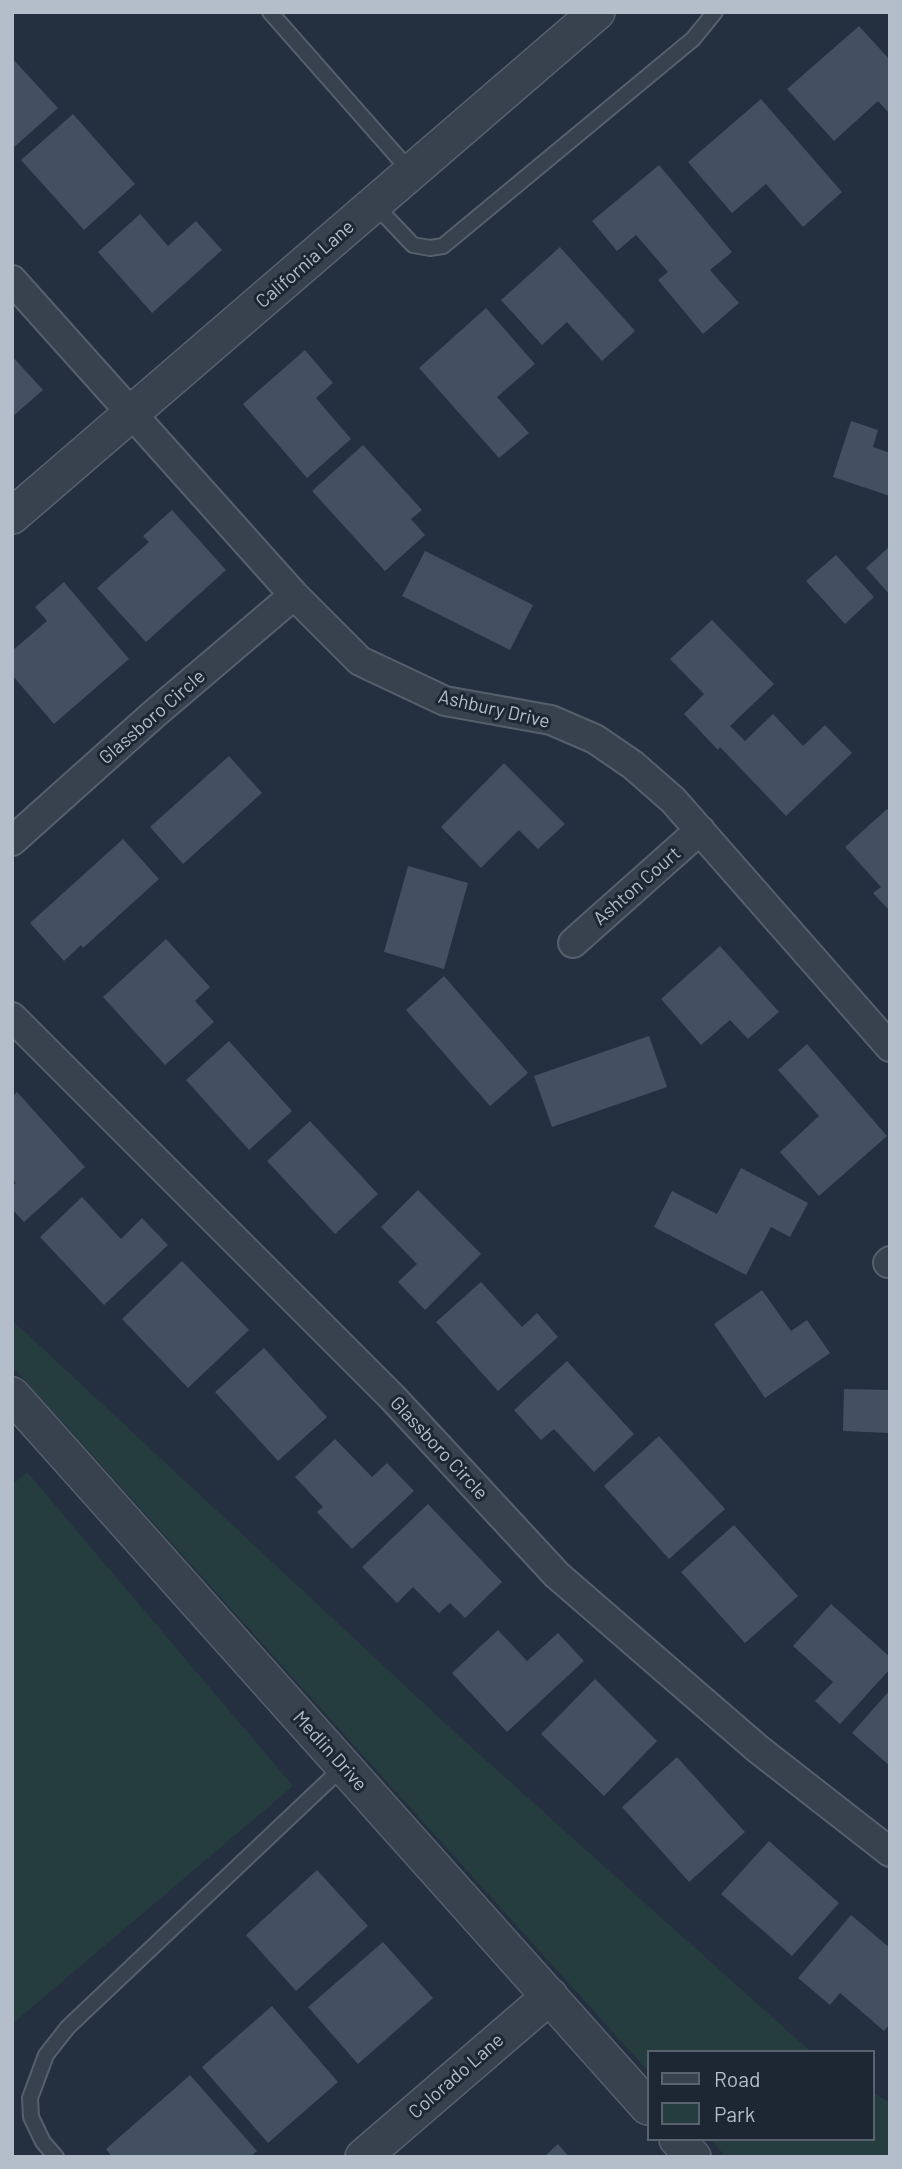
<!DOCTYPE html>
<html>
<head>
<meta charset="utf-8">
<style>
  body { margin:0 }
  #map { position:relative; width:902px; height:2169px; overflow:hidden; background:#24303f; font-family:Barlow,sans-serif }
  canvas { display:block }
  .frame { position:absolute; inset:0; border:14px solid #b4bdca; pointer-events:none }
  .legend { position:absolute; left:647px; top:2050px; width:228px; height:91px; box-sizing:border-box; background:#1d2734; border:2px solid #596370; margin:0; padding:9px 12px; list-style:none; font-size:21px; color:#b4bdca }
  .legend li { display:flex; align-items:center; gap:14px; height:35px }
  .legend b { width:35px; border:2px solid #596370 }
</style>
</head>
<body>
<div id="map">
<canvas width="902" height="2169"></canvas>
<div class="frame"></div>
<ul class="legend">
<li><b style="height:9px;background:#38424f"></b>Road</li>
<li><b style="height:19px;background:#263d40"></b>Park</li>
</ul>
</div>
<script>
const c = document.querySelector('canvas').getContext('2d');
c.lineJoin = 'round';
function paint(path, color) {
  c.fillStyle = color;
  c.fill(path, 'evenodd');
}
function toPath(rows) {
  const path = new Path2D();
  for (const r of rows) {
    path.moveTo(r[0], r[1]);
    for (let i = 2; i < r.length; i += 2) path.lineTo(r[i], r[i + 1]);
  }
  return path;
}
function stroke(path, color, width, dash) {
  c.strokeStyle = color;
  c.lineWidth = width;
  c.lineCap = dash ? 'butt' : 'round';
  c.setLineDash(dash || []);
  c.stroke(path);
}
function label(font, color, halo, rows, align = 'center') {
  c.font = font + ' Barlow,sans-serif';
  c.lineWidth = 6;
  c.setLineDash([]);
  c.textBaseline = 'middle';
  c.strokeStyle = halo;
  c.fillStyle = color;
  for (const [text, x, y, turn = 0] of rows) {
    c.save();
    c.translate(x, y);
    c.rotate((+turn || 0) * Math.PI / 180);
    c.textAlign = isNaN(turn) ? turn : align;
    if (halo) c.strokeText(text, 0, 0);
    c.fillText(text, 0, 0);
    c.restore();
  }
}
paint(toPath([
  [12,1320,460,1737,811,2052,648,2052,648,2071,12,1366],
  [27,1472,293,1786,12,2024,12,1485],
  [872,2092,890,2103,890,2157,726,2157,710,2139,872,2139]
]), '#263d40');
paint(toPath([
  [859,26,890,60,890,114,878,101,834,141,787,89],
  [12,58,58,108,12,149],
  [761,99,842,192,803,227,766,184,732,213,688,162],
  [73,114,135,184,84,230,21,160],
  [659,165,732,252,710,270,739,303,703,334,658,280,668,272,636,235,617,251,592,221],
  [140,214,168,246,196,221,222,250,152,313,98,252],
  [560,247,635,331,602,361,567,322,542,345,501,300],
  [486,308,535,364,497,397,529,433,499,458,419,368],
  [305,350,333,383,316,398,351,439,307,478,243,404],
  [12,356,43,390,12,417],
  [851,421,878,430,873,447,890,453,890,496,833,477],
  [363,445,422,510,411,519,425,535,385,571,312,491],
  [172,510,226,570,146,642,97,588,149,542,143,536],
  [890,546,890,595,866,568],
  [425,551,533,605,510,650,402,596],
  [836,555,874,597,845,624,806,581],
  [64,582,129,659,54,724,12,675,12,651,47,621,35,607],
  [712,620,774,684,730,726,745,741,773,714,803,746,825,725,852,753,786,816,720,747,718,750,684,714,704,694,670,659],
  [229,756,262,793,183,864,150,827],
  [504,763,565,824,538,849,519,830,481,868,441,827],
  [887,809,890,812,890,911,873,893,881,887,845,847],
  [123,839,159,879,83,948,81,945,64,961,30,923],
  [408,866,468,883,444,969,384,952],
  [166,939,210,987,195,1001,214,1022,165,1065,103,997],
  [720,946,779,1012,748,1039,730,1020,701,1045,661,999],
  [444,976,528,1073,490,1106,406,1010],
  [649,1036,667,1087,552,1127,534,1076],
  [229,1041,292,1111,249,1150,186,1080],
  [807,1044,887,1136,819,1196,780,1152,819,1116,778,1070],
  [17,1092,85,1167,24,1222,12,1209,12,1186,16,1183,12,1179,12,1097],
  [310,1121,378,1194,335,1234,267,1161],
  [741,1168,808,1203,790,1237,771,1227,746,1275,654,1227,672,1191,717,1214],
  [418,1190,481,1254,425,1310,398,1282,417,1264,381,1227],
  [82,1197,121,1239,142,1218,168,1245,104,1305,40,1237],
  [182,1261,249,1330,188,1388,122,1319],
  [481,1282,522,1327,537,1313,558,1337,498,1391,436,1322],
  [762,1290,791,1331,807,1320,830,1353,765,1398,714,1324],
  [264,1348,327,1417,278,1461,215,1392],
  [567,1361,634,1434,594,1472,554,1429,541,1440,514,1410],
  [844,1389,890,1390,890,1433,843,1431],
  [659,1436,725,1509,669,1559,604,1486],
  [335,1439,372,1477,387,1463,414,1491,352,1549,317,1512,323,1507,295,1477],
  [428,1504,502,1582,465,1618,450,1603,439,1613,413,1587,397,1603,362,1567],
  [734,1525,798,1596,745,1643,681,1572],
  [831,1604,890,1657,890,1669,840,1724,815,1701,833,1682,793,1646],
  [498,1630,527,1661,558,1633,584,1661,507,1732,452,1673],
  [595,1679,657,1741,604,1796,541,1734],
  [890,1690,890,1766,852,1733],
  [677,1757,745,1832,689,1882,622,1807],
  [769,1841,839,1903,792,1956,721,1894],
  [317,1870,368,1926,296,1991,246,1935],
  [851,1915,890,1948,890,2024,884,2031,840,1993,830,2005,798,1978],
  [383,1942,433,1998,358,2064,308,2007],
  [272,2006,338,2082,268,2143,202,2067],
  [190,2075,257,2151,250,2157,112,2157,106,2149],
  [558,2144,569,2157,544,2157]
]), '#435061');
const service = toPath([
  [270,12,411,172],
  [374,204,413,245,430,248,443,246,693,39,715,12],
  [56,2157,43,2142,31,2117,30,2098,46,2055,68,2027,343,1767]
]);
const minor = toPath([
  [12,280,294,595,360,661,445,701,551,720,595,739,633,765,673,800,890,1047],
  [12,841,154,714,294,595],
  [573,943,700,830],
  [12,1017,392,1397,557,1575,758,1749,890,1852],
  [888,1263,890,1261]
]);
const tertiary = toPath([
  [12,516,597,12],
  [12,1395,648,2107],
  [677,2139,693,2157],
  [363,2157,550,1996]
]);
stroke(service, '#56606d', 18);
stroke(minor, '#56606d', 32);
stroke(tertiary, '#56606d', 38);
stroke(service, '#38424f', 14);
stroke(minor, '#38424f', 28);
stroke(tertiary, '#38424f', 35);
label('19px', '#b4bdca', '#1d2734', [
  ["California Lane",305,264,-41],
  ["Ashbury Drive",494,709,13],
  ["Glassboro Circle",152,717,-41],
  ["Ashton Court",637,886,-41],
  ["Glassboro Circle",439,1448,47],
  ["Medlin Drive",330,1751,48],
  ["Colorado Lane",456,2076,-41]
]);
</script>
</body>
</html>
